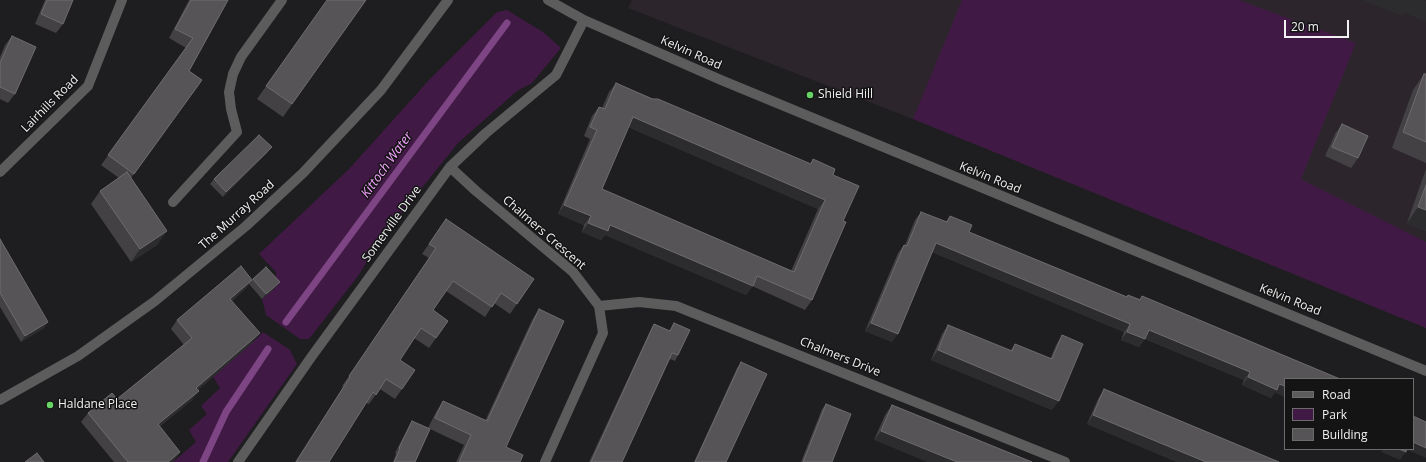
<!DOCTYPE html>
<html>
<head>
<meta charset="utf-8">
<style>
  body { margin:0 }
  #map { position:relative; width:1426px; height:462px; overflow:hidden; background:#1e1d1f; font-family:"Open Sans",sans-serif }
  canvas { display:block }
  .legend { position:absolute; left:1284px; top:378px; width:130px; height:72px; box-sizing:border-box; background:#151415; border:1px solid #6d6c6d; margin:0; padding:5px 7px; list-style:none; font-size:12px; color:#f1f0f2 }
  .legend li { display:flex; align-items:center; gap:8px; height:20px }
  .legend b { width:20px; border:1px solid #6d6c6d }
  .scale { position:absolute; left:1284px; top:20px; width:65px; height:18px; box-sizing:border-box; border:2px solid #f1f0f2; border-top:0; padding-left:5px; font-size:12px; line-height:14px; white-space:nowrap; color:#f1f0f2; -webkit-text-stroke:3px #151415; paint-order:stroke }
</style>
</head>
<body>
<div id="map">
<canvas width="1426" height="462"></canvas>
<ul class="legend">
<li><b style="height:5px;background:#5d5c5d"></b>Road</li>
<li><b style="height:11px;background:#401a44"></b>Park</li>
<li><b style="height:11px;background:#565456"></b>Building</li>
</ul>
<div class="scale">20 m</div>
</div>
<script>
const c = document.querySelector('canvas').getContext('2d');
c.lineJoin = 'round';
function paint(path, color) {
  c.fillStyle = color;
  c.fill(path, 'evenodd');
}
function toPath(rows) {
  const path = new Path2D();
  for (const r of rows) {
    path.moveTo(r[0], r[1]);
    for (let i = 2; i < r.length; i += 2) path.lineTo(r[i], r[i + 1]);
  }
  return path;
}
function stroke(path, color, width, dash) {
  c.strokeStyle = color;
  c.lineWidth = width;
  c.lineCap = dash ? 'butt' : 'round';
  c.setLineDash(dash || []);
  c.stroke(path);
}
function label(font, color, halo, rows, align = 'center') {
  c.font = font + ' "Open Sans",sans-serif';
  c.lineWidth = 3;
  c.setLineDash([]);
  c.textBaseline = 'middle';
  c.strokeStyle = halo;
  c.fillStyle = color;
  for (const [text, x, y, turn = 0] of rows) {
    c.save();
    c.translate(x, y);
    c.rotate((+turn || 0) * Math.PI / 180);
    c.textAlign = isNaN(turn) ? turn : align;
    if (halo) c.strokeText(text, 0, 0);
    c.fillText(text, 0, 0);
    c.restore();
  }
}
paint(toPath([
  [632,0,1426,0,1426,328,913,119,628,8]
]), '#2c262c');
paint(toPath([
  [962,0,1239,0,1356,43,1301,179,1426,242,1426,328,913,119],
  [507,10,543,32,561,48,532,83,517,91,458,143,380,240,358,276,309,339,300,339,266,315,262,299,276,287,276,272,259,254,349,169,429,80,497,12],
  [263,332,290,350,297,364,228,462,173,462,196,442,189,430,207,414,201,406,220,388,213,377,253,342]
]), '#401a44');
stroke(toPath([
  [286,322,507,23],
  [203,462,226,412,268,349]
]), '#7e4585', 7);
stroke(toPath([
  [548,0,584,20,721,80,1426,371],
  [450,167,476,191,573,272,599,306,603,333,545,462],
  [0,172,88,86,122,0],
  [173,202,237,132,231,109,229,92,233,74,241,57,282,0],
  [599,306,639,302,676,306,1065,462],
  [0,400,78,356,155,301,246,226,303,173,381,90,448,0],
  [238,462,312,356,450,167,486,133,556,75,584,20]
]), '#5d5c5d', 10);
paint(toPath([
  [45,0,73,0,63,24,56,33,35,24],
  [189,0,228,0,189,71,202,80,131,178,158,244,131,262,91,204,100,191,119,178,101,165,186,48,169,38],
  [327,0,366,0,283,117,257,99],
  [12,36,15,94,8,103,0,99,0,57,5,45],
  [1424,74,1426,74,1426,163,1392,148,1413,90],
  [616,83,810,164,813,159,833,175,843,221,812,300,805,310,752,286,746,295,605,235,601,240,582,232,584,225,558,214,590,139,584,136,592,116,599,107,602,108,609,92],
  [628,127,818,209,791,271,602,189],
  [1342,124,1358,158,1351,168,1325,156,1335,134],
  [268,152,223,197,210,184,214,179],
  [1426,169,1426,231,1407,223],
  [921,212,946,222,950,216,969,232,1126,297,1128,295,1140,299,1142,296,1285,379,1285,397,1275,392,1271,398,1242,385,1244,380,1145,339,1139,347,1121,340,1124,332,932,252,892,342,865,331,898,253,904,245,905,245,915,220],
  [446,219,534,279,510,314,494,303,485,317,446,291,433,310,448,321,429,348,414,338,400,360,402,389,395,399,380,389,369,404,366,403,329,462,295,462,343,387,342,386,429,258,422,254],
  [0,239,48,322,44,328,21,342,0,307],
  [252,279,253,279,276,287,262,299,249,284,246,288,232,301,253,342,198,390,192,400,159,427,174,461,173,462,114,462,81,422,88,413,117,399,184,345,171,329,177,320],
  [539,309,506,447,520,462,456,462,464,445,430,429,415,462,393,462,396,454,395,453,409,426,412,421,428,428,436,412,443,401,485,421,532,320],
  [674,323,678,355,675,361,670,359,622,462,589,462,651,329,654,324,669,331],
  [948,325,1010,351,1015,344,1050,359,1056,345,1062,335,1052,410,931,360,942,334],
  [741,362,726,462,694,462,737,368],
  [1104,389,1279,462,1177,462,1087,424,1098,399],
  [826,404,832,462,801,462,822,409],
  [892,405,1032,462,874,440,885,415]
]), '#434143');
paint(toPath([
  [1362,0,1423,0,1426,1,1426,22,1405,13,1402,16],
  [633,117,825,200,818,209,626,126],
  [272,147,268,152,223,197,226,192],
  [564,205,591,216,584,225,558,214],
  [1418,207,1426,210,1426,231,1407,223],
  [588,223,610,225,753,286,746,295,605,235,601,240,582,232],
  [167,231,158,244,131,262,140,249],
  [936,243,1130,324,1124,332,930,251],
  [252,280,246,288,224,308,230,299],
  [280,282,276,287,262,299,266,294],
  [48,322,44,328,21,342,25,336],
  [871,323,898,334,892,342,865,331],
  [1149,330,1250,372,1244,380,1143,338],
  [1127,332,1145,339,1139,347,1121,340],
  [260,333,253,342,190,397,196,388],
  [938,350,1059,401,1052,410,931,360],
  [1248,377,1279,384,1285,386,1285,397,1275,392,1271,398,1242,385],
  [199,391,192,400,151,433,158,424],
  [1093,415,1206,462,1177,462,1087,424],
  [881,431,957,462,927,462,874,440],
  [1413,442,1426,448,1426,458,1405,449,1413,449],
  [1383,449,1399,449,1406,452,1400,460,1381,452],
  [180,452,174,461,173,462,168,462]
]), '#2c2b2d');
const building = toPath([
  [47,0,73,0,63,24,41,14,47,0],
  [191,0,228,0,189,71,202,80,134,174,108,155,193,38,175,29,191,0],
  [327,0,366,0,292,104,266,86,327,0],
  [12,36,36,47,15,94,0,87,0,63,12,36],
  [1424,74,1426,74,1426,142,1403,132,1424,74],
  [616,83,652,99,658,99,811,164,813,159,835,169,833,175,859,186,843,221,846,222,812,300,757,276,753,286,610,225,608,231,588,223,591,216,564,205,597,130,590,127,599,107,605,109,616,83],
  [633,117,825,200,794,272,602,189,633,117],
  [1342,124,1368,136,1358,158,1332,147,1342,124],
  [259,135,272,147,226,192,214,179,259,135],
  [127,172,167,231,140,249,100,191,127,172],
  [1426,185,1426,210,1418,207,1426,185],
  [921,212,947,222,950,216,972,225,969,232,1127,297,1128,295,1140,300,1142,296,1340,379,1285,379,1285,386,1279,384,1277,390,1248,377,1250,372,1149,330,1145,339,1127,332,1130,324,936,243,898,334,871,323,904,245,907,246,921,212],
  [446,219,534,279,517,304,501,293,492,307,453,281,433,310,448,321,436,338,421,328,400,360,415,370,402,389,386,379,376,395,373,392,329,462,296,462,350,377,349,376,436,248,429,244,446,219],
  [0,239,48,322,25,336,0,293,0,239],
  [241,266,252,280,230,299,260,333,196,388,199,391,158,424,180,452,168,462,128,462,88,413,112,393,117,399,192,338,177,320,241,266],
  [266,267,280,282,266,294,253,279,266,267],
  [539,309,564,321,506,447,523,455,520,462,459,462,471,435,435,418,443,401,487,421,539,309],
  [674,323,690,330,678,355,672,353,622,462,591,462,654,324,670,331,674,323],
  [948,325,1012,351,1015,344,1052,359,1062,335,1083,344,1059,401,938,350,948,325],
  [741,362,767,374,726,462,695,462,741,362],
  [1104,389,1279,462,1206,462,1093,415,1104,389],
  [826,404,851,414,832,462,803,462,826,404],
  [892,405,1032,462,957,462,881,431,892,405],
  [1413,416,1426,422,1426,448,1413,442,1413,416],
  [412,421,430,429,415,462,394,462,400,449,399,448,412,421],
  [1399,449,1407,449,1406,452,1399,449],
  [37,453,44,462,25,462,37,453]
]);
paint(building, '#565456');
stroke(building, '#6e6c6e', 1);
for (const [x, y, r, color] of [
  [810,95,4,"#68d465"],
  [50,405,4,"#68d465"]
]) {
  const dot = new Path2D();
  dot.arc(x, y, r, 0, 2 * Math.PI);
  c.fillStyle = color;
  c.fill(dot);
  stroke(dot, '#151415', 1.5);
}
label('12px', '#f1f0f2', '#151415', [
  ["Kelvin Road",691,53,24],
  ["Lairhills Road",50,104,-45],
  ["Kelvin Road",990,178,22],
  ["The Murray Road",237,215,-42],
  ["Somerville Drive",392,224,-54],
  ["Chalmers Crescent",544,233,41],
  ["Kelvin Road",1290,300,22],
  ["Chalmers Drive",840,357,22]
]);
label('12px', '#f1f0f2', '#151415', [
  ["Shield Hill",818,95],
  ["Haldane Place",58,405]
], 'left');
label('italic 13px', '#f4a4fe', '#151415', [
  ["Kittoch Water",387,165,-54]
]);
</script>
</body>
</html>
